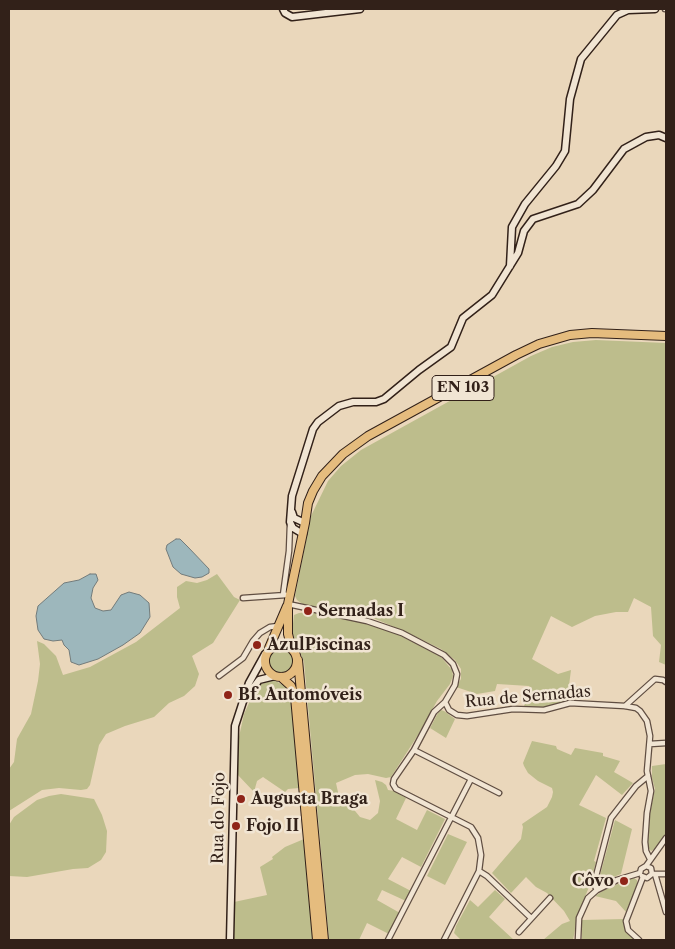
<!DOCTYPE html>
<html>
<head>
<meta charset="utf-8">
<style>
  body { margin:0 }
  #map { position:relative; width:675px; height:949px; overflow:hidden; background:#ead7bb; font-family:"Libre Caslon Text",serif }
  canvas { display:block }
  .frame { position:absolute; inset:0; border:10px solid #322119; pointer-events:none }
</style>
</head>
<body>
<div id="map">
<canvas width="675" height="949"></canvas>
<div class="frame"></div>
</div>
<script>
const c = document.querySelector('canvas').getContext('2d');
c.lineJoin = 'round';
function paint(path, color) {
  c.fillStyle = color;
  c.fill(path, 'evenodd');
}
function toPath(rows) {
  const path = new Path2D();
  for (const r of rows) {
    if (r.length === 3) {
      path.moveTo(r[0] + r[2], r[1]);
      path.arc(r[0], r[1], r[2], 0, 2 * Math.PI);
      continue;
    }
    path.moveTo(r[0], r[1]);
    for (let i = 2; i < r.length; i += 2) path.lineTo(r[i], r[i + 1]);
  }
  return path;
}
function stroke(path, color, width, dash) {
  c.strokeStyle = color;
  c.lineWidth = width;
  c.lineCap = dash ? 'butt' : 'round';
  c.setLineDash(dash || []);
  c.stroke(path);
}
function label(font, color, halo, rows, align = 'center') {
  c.font = font + ' "Libre Caslon Text",serif';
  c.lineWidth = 5;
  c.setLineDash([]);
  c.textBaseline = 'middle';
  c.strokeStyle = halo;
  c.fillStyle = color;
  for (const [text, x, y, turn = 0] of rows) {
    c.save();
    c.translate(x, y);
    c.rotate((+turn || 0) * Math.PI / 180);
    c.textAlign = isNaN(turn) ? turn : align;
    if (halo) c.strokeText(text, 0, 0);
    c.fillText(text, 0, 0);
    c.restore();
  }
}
paint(toPath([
  [596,340,666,343,666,665,659,662,661,645,653,636,651,607,634,598,628,612,616,612,595,616,572,627,551,616,532,659,558,674,571,670,567,701,546,708,524,706,530,690,529,686,497,684,495,691,477,694,456,687,461,679,461,669,455,660,441,649,406,632,373,618,305,606,297,600,295,596,311,516,328,481,341,466,361,450,531,356,552,347,573,342],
  [217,574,234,597,240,600,213,643,192,656,199,674,195,686,184,696,169,703,154,717,125,726,106,734,99,745,90,785,87,789,81,790,59,788,42,790,9,811,9,769,14,762,17,739,31,714,38,681,40,664,37,641,44,644,56,656,63,675,90,667,136,642,180,608,177,597,177,587,186,581,197,583,207,580],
  [311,612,348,618,397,634,441,657,452,670,453,676,450,684,437,701,418,735,391,777,386,778,368,774,355,775,336,783,341,806,351,806,360,817,370,820,378,813,380,801,375,780,382,782,386,785,388,790,394,791,406,798,396,819,417,830,427,810,445,819,421,867,402,857,388,879,411,891,406,901,382,890,377,900,400,913,389,934,367,923,359,940,329,940,304,662,292,632,294,615,299,613],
  [274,649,292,652,293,654,294,664,287,672,278,673,274,672,269,665,269,656],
  [270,681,276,681,286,687,291,697,299,788,288,789,285,792,263,777,257,781,254,792,237,774,237,746,244,714,254,692,259,685],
  [441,710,444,711,455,719,446,738,430,728,438,713],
  [532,741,556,746,557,749,571,755,575,748,603,753,603,756,620,761,614,772,633,783,622,795,596,775,579,805,606,818,594,861,596,862,589,887,578,914,573,940,543,940,562,924,570,921,564,911,547,893,536,887,526,877,511,893,492,873,521,839,523,827,522,824,547,807,552,797,553,792,552,788,538,781,528,773,524,766,523,763],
  [666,764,666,834,655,849,651,851,648,847,648,830,650,813,655,789,652,778,652,766],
  [61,794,94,799,102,815,107,831,106,852,101,860,88,868,73,869,27,877,9,876,9,825,14,817,37,800,49,796],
  [615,820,632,829,621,874,601,882,599,879],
  [448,834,467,842,445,885,427,876],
  [304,839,313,940,233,940,234,902,267,895,260,867,273,859,272,857,285,847],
  [634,878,637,880,637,885,626,912,616,901,595,896,609,887,627,881,627,879],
  [495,890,505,899,489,917,514,940,461,940,454,933,456,926,470,900,478,907],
  [624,919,627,932,636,940,582,940,582,920]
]), '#bdbd8c');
const water = toPath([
  [176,539,180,539,188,547,209,569,209,573,202,577,195,578,181,574,173,567,166,549,167,545,176,539],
  [90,574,96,574,98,580,93,588,91,598,95,608,103,611,111,610,121,595,129,592,140,595,149,603,150,617,140,633,123,645,98,659,79,665,71,662,69,650,64,645,62,640,53,641,44,639,38,630,36,616,38,606,64,583,79,580,90,574]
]);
paint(water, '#9db7bc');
stroke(water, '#727b7b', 1);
const street = toPath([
  [665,9,666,9],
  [283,595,289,551,290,524],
  [243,598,286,595],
  [288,604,367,621,402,633,444,655,453,664,457,674,455,685,445,702,449,710,457,715,467,716,513,709,544,710,570,703,625,706,636,708,640,711,647,721,650,736,647,771,651,791,647,813,645,842,646,851,650,859],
  [219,676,243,658,253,641,260,633,270,627,278,626],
  [625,706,655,679,663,680,666,682],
  [650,744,666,743],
  [414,750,499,793],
  [479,871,487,876,531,918],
  [640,873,641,869,646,866,666,838],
  [653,874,666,874],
  [655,874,666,912],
  [642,876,647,878,652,874,651,868,646,866],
  [597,890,594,884,595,880,611,818,636,786,648,776],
  [519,932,550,898],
  [388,940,471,779],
  [444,940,479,871,481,855,478,838,471,827,396,789,393,784,394,779,414,750,434,712,445,702],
  [578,940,579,918,588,898,597,890,617,880,640,873],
  [639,940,628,930,626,921,643,877]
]);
const secondary = toPath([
  [283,9,285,13,292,17,360,9],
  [510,266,512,227,525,204,556,166,565,151,570,99,581,59,617,15,628,10,655,9],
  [292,512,294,518,305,523],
  [303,534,293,528,290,522,292,496,313,429,318,422,339,406,353,402,376,402,384,399,419,370,451,347,463,318,492,295,518,253,524,231,533,219,578,204,593,190,624,149,646,137,659,135,666,138],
  [249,693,259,680,275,676],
  [230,940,235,726,249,683,265,654]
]);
const primary = toPath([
  [281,661,16],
  [269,648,287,606],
  [292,649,288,634,288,604,305,523,308,503,313,491,322,476,343,454,368,436,516,355,539,344,570,335,592,333,666,336],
  [298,660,324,940],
  [281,677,291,686,295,697,317,940]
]);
stroke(street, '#604e42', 7);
stroke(secondary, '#322119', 9);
stroke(primary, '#322119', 10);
stroke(street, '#f1e5d3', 4.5);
stroke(secondary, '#f1e5d3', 6);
stroke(primary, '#e5bc7e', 8);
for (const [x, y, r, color] of [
  [308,611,5,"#8f2418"],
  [257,645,5,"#8f2418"],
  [228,695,5,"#8f2418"],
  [241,799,5,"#8f2418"],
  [236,826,5,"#8f2418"],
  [624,881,5,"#8f2418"]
]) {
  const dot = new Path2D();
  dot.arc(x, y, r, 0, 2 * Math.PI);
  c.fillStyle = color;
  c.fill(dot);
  stroke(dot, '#f1e5d3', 2);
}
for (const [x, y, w] of [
  [463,388,62]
]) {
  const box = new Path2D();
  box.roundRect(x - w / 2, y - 12.5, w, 25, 4);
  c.fillStyle = '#f1e5d3';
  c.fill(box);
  stroke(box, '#322119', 1);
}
label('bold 15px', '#322119', null, [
  ["EN 103",463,388]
]);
label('bold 16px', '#322119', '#f1e5d3', [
  ["Sernadas I",318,611],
  ["AzulPiscinas",267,645],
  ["Bf. Automóveis",238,695],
  ["Augusta Braga",251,799],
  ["Fojo II",246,826],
  ["Côvo",614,881,"right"]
], 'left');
label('16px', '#322119', '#f1e5d3', [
  ["Rua de Sernadas",528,697,-5],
  ["Rua do Fojo",219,818,-89]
]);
</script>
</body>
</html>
